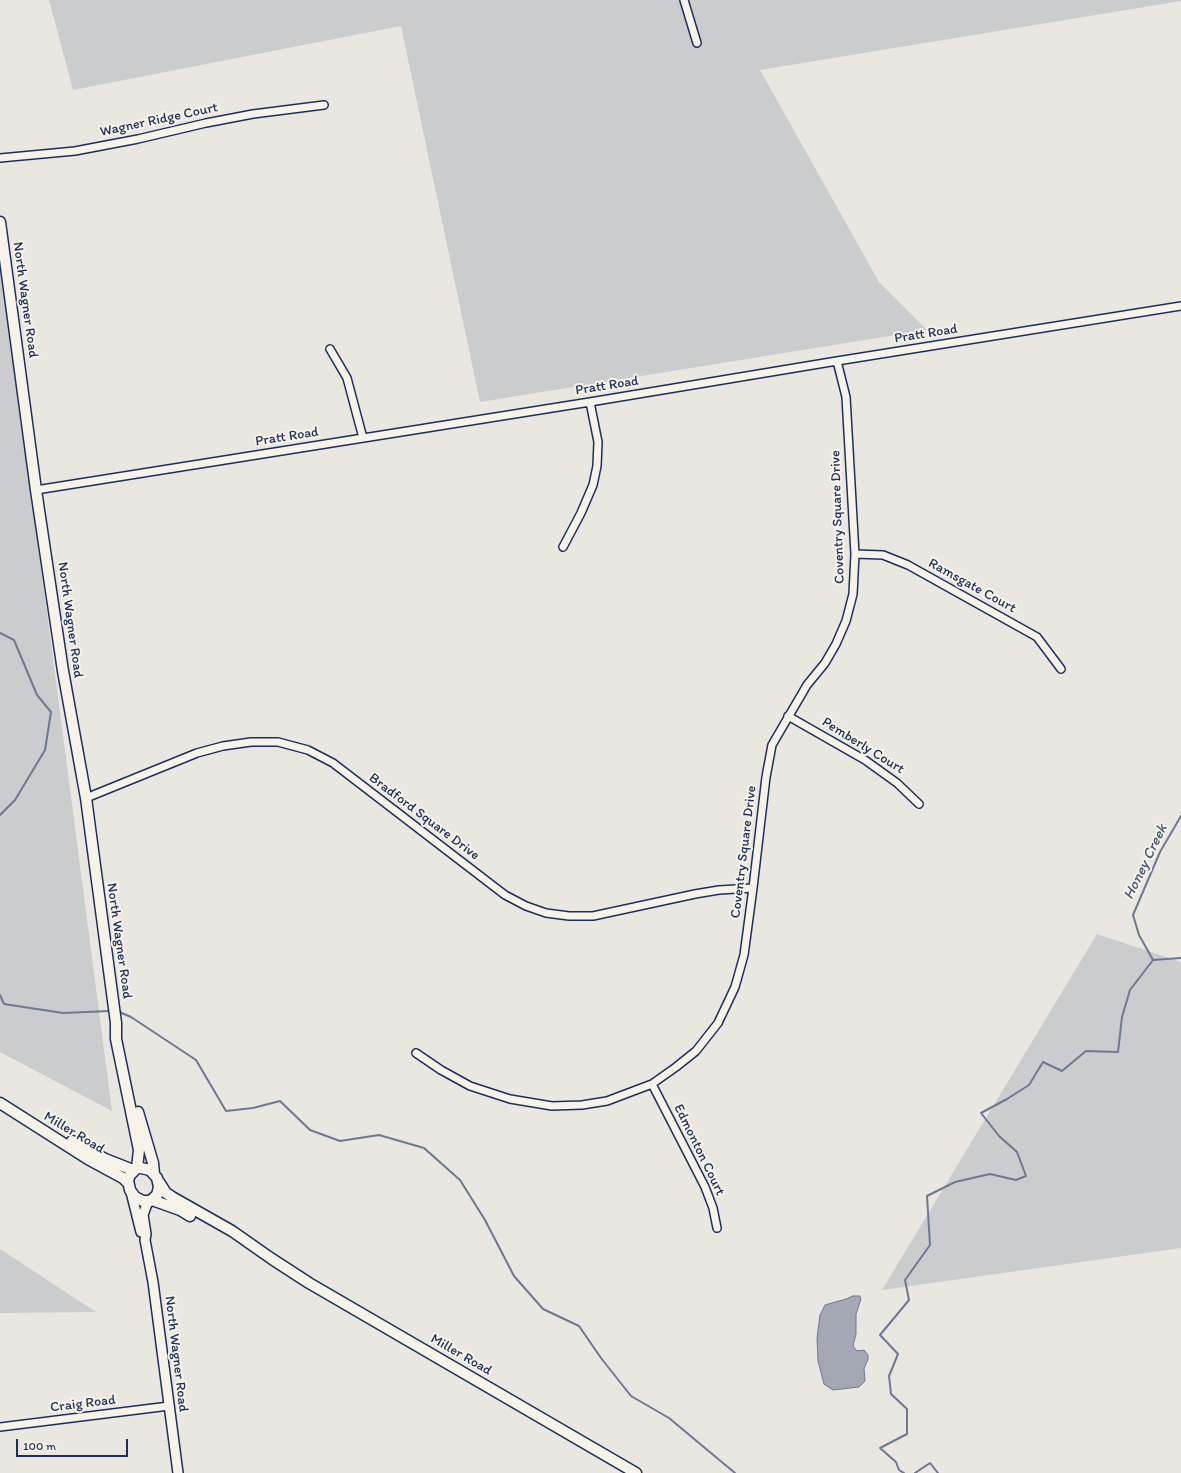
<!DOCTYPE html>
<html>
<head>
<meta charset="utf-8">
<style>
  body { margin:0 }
  #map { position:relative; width:1181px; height:1473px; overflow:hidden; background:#eae7e0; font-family:Itim,sans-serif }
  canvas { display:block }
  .scale { position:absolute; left:16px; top:1439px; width:112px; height:18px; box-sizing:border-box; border:2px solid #1b2f5e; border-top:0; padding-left:5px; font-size:12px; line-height:14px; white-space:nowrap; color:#1b2f5e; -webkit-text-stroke:3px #f7f3e8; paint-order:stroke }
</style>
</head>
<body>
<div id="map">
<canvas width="1181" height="1473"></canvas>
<div class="scale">100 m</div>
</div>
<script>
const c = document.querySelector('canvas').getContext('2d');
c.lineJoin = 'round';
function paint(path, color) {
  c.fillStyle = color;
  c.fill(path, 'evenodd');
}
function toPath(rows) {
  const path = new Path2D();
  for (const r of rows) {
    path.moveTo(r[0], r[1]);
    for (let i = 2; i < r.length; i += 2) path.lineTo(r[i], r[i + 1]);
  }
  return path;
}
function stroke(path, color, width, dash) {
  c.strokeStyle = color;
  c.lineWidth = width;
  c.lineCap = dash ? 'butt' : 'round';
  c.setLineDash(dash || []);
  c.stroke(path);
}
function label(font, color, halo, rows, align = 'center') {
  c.font = font + ' Itim,sans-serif';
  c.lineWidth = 4;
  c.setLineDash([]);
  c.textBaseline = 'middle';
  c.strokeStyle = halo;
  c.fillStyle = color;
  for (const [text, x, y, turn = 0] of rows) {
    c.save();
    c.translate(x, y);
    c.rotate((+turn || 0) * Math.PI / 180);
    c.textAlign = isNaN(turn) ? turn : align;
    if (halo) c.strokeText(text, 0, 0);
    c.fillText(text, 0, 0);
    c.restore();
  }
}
paint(toPath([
  [49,0,1181,0,1181,1,760,70,879,282,927,330,480,402,401,26,73,90],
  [0,267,31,490,112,1111,0,1052],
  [1097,934,1181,962,1181,1248,882,1290],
  [0,1249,96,1312,0,1313]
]), '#cbcccd');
const water = toPath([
  [853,1296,860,1296,861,1299,856,1314,856,1334,853,1346,857,1351,864,1350,868,1355,868,1359,864,1369,865,1381,859,1387,833,1390,824,1384,818,1361,817,1338,820,1315,825,1305,846,1299,853,1296]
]);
paint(water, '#a3a8b4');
stroke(water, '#6d7892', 1);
stroke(toPath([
  [0,633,14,640,37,695,51,712,45,750,15,800,0,815],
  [1153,960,1139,935,1133,915,1160,852,1181,816],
  [1153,960,1181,958],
  [0,995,4,1004,63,1013,110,1011],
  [117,1011,131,1017,196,1060,226,1111,253,1108,280,1101,310,1130,340,1141,379,1135,424,1148,460,1180,485,1220,514,1276,543,1309,579,1326,601,1358,631,1396,669,1418,735,1473],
  [904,1473,899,1470,896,1462,880,1448,907,1434,907,1409,891,1394,889,1376,898,1354,880,1335,909,1300,905,1280,930,1245,927,1196,955,1182,990,1174,1016,1180,1026,1176,1017,1152,999,1136,981,1113,1007,1099,1029,1085,1043,1062,1062,1071,1086,1051,1118,1052,1122,1017,1130,990,1153,960],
  [915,1473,930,1463,938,1473]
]), '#6d7892', 2);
const minor = toPath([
  [684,0,697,43],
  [0,158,75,151,138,139,206,123,253,114,324,105],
  [330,349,347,378,363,438],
  [36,490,590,402,837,361,1181,306],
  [563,547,581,513,593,485,597,466,598,442,590,402],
  [855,554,883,555,908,565,1037,637,1061,669],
  [788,716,865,760,897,783,919,804],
  [86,798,197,753,223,746,251,742,278,742,308,750,333,763,505,895,526,906,546,913,569,916,593,916,695,894,719,890,753,888],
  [416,1053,441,1070,470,1086,510,1099,552,1106,582,1105,607,1101,652,1084,676,1067,696,1051,718,1023,735,987,744,955,753,888,766,777,772,745,807,685,825,663,836,644,846,621,853,594,855,554,846,397,837,361],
  [652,1084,705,1187,713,1208,717,1228],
  [0,1427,169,1406]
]);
const tertiary = toPath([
  [131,1192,141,1232],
  [148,1201,143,1215,146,1234,145,1240,153,1282,178,1473]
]);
const secondary = toPath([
  [0,222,36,490,63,671,86,798,116,1023,116,1039,139,1150,137,1168],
  [0,1103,88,1159,123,1178,128,1183],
  [138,1112,153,1163,154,1174],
  [72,1141,105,1159,133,1170],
  [137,1168,141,1168,150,1170,157,1178,159,1187,157,1195,150,1201,143,1201,135,1197,130,1190,128,1180,130,1175,137,1168],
  [159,1182,166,1193,172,1197,232,1231,272,1259,309,1283,636,1473],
  [152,1200,180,1210,190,1216]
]);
stroke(minor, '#1b2f5e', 10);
stroke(tertiary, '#1b2f5e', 12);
stroke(secondary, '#1b2f5e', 13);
stroke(minor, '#f7f3e8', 7);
stroke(tertiary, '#f7f3e8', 9);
stroke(secondary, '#f7f3e8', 10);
label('14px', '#1b2f5e', '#f7f3e8', [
  ["Wagner Ridge Court",159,120,-12],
  ["North Wagner Road",25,300,82],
  ["Pratt Road",926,334,-9],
  ["Pratt Road",607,386,-9],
  ["Pratt Road",287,437,-9],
  ["Coventry Square Drive",838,517,-92],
  ["Ramsgate Court",972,586,29],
  ["North Wagner Road",70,620,82],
  ["Pemberly Court",863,746,32],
  ["Bradford Square Drive",424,817,37],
  ["Coventry Square Drive",744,852,-83],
  ["North Wagner Road",119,941,82],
  ["Miller Road",74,1133,31],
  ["Edmonton Court",699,1150,64],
  ["North Wagner Road",176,1354,83],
  ["Miller Road",461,1355,30],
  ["Craig Road",83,1404,-7]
]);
label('italic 15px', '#445378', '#f7f3e8', [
  ["Honey Creek",1146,862,-64]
]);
</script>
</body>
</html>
